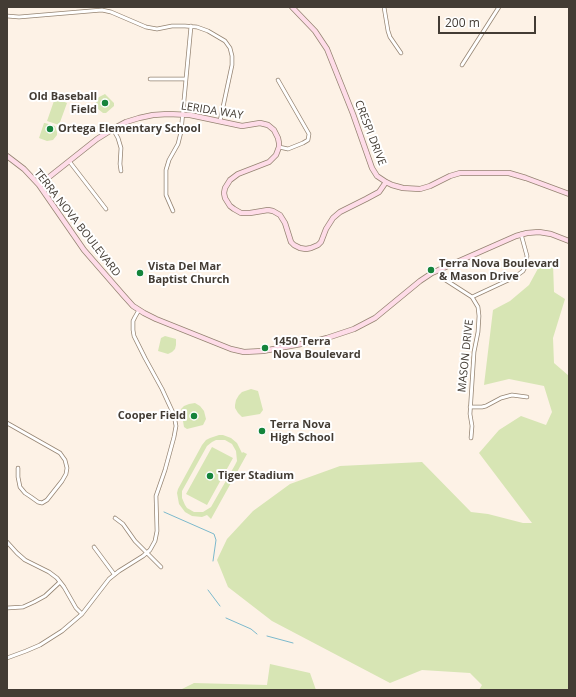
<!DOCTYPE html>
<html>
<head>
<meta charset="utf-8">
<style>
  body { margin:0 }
  #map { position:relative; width:576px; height:697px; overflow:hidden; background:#fdf2e6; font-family:"Open Sans",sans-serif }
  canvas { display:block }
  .frame { position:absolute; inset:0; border:8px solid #433c34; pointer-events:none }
  .scale { position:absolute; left:438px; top:16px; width:98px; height:18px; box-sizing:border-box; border:2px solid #433c34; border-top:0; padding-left:5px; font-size:12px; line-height:14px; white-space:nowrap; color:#433c34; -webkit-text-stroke:3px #fff; paint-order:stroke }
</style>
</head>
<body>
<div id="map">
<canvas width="576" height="697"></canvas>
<div class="frame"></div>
<div class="scale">200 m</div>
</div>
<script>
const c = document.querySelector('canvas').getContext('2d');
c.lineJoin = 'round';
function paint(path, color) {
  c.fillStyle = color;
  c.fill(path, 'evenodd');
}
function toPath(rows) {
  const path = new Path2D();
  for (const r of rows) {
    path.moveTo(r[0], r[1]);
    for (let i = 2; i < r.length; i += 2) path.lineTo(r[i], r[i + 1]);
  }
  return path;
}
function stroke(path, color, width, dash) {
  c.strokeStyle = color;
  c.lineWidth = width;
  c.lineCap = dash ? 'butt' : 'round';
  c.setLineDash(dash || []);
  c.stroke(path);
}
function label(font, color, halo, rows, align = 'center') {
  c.font = font + ' "Open Sans",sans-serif';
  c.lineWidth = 4;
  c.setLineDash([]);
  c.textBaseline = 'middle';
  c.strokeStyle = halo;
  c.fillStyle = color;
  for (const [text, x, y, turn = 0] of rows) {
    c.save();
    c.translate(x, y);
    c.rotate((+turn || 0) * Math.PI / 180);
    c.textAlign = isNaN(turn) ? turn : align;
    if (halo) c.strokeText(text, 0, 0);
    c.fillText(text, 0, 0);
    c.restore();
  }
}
paint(toPath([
  [105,94,114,103,114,106,106,113,103,113,98,109,96,106,96,104,97,99,99,97],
  [55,98,67,103,59,125,47,121],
  [44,123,45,123,55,126,57,132,57,135,53,140,47,141,39,138],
  [541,263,553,264,554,292,565,299,553,338,554,363,569,376,569,690,479,690,482,685,470,673,422,670,390,683,272,621,228,587,217,560,227,539,253,511,290,484,340,466,422,462,471,512,488,514,523,523,532,523,479,453,499,430,521,416,546,425,552,412,544,386,509,379,484,385,493,310,510,301,529,285],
  [165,336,176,339,176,345,175,349,172,352,168,354,158,351,161,338],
  [251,389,258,391,263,410,260,414,242,417,238,413,235,408,235,405,236,400,239,395,242,392],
  [195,403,200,406,204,411,206,419,203,425,187,429,184,427,181,409,184,406,189,404],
  [219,435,223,435,231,438,237,443,242,453,243,452,247,454,211,519,207,515,202,517,192,516,185,512,179,504,177,493,178,489,202,445,206,440,210,438],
  [216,440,225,440,232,444,236,451,237,461,235,465,211,507,203,512,194,512,187,508,185,505,182,498,182,491,207,446,212,442],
  [212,447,233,458,207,505,186,494],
  [270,664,310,673,316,690,180,690,194,683,267,685]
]), '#d7e5b4');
stroke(toPath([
  [164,512,214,534,216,540,213,561],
  [208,590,220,606],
  [226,618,251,629,257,634],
  [267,636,293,643]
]), '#7cb9cc', 1);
const street = toPath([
  [384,7,388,31,390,37,401,53],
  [7,16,19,17,102,10,111,12,146,27,157,29,172,26,185,26,197,27,208,31,225,41,230,48,232,56,232,65,220,121],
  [462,65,499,7],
  [150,79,186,79],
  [278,80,309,134,308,140,303,143,288,149,279,147],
  [113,129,118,138,121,148,120,164,121,171],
  [69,161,106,209],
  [173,211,166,195,166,170,169,160,178,144,181,132,191,26],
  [439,269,444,279,472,297,478,307,479,316,478,332,474,352,470,414,472,426,471,438],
  [472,297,515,277,523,271,525,267,527,256,521,234],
  [470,407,482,407,486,406,501,398,512,395,527,397],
  [7,423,60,453,65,460,67,468,66,474,62,481,47,500,42,503,38,502,31,497,25,493,20,487,18,477,18,468],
  [115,518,123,524,135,541,161,567],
  [7,542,17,553,25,560,49,572,57,578,64,587,76,608,82,614],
  [94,547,114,574],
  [7,608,23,607,34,602,45,596,60,582],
  [7,658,26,651,40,645,62,631,82,614,109,579,119,571,143,556,150,550,155,541,157,531,156,496,165,470,174,437,176,426,174,415,162,389,145,358,134,336,133,330,133,321,135,317,139,310]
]);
const secondary = toPath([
  [292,7,315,31,327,49,353,114,372,168,377,176,386,182,392,185,403,188,420,189,430,186,450,176,460,173,509,173,526,178,569,194],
  [7,156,24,169,39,185,84,250,124,296,133,306,144,313,156,319,231,349,244,352,263,351,312,342,327,338,354,329,375,318,420,281,432,273,516,236,527,233,539,232,551,234,569,241],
  [39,185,97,139,113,129,126,122,139,118,153,115,168,114,190,115,242,126,260,123,268,125,274,130,278,138,279,143,279,147,276,155,269,162,238,174,230,180,225,188,224,193,225,198,230,206,234,209,241,213,250,213,268,210,273,211,280,215,285,223,291,242,294,245,300,248,306,249,311,248,318,245,321,242,326,229,333,218,340,212,366,199,379,192,386,182]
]);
stroke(street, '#958472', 4.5);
stroke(secondary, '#958472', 6);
stroke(street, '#fff', 3);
stroke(secondary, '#fedce8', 4.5);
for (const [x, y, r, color] of [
  [105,103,4,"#14843b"],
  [50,129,4,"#14843b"],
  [431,270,4,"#14843b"],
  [140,273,4,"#14843b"],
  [265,348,4,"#14843b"],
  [194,416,4,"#14843b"],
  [262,431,4,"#14843b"],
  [210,476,4,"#14843b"]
]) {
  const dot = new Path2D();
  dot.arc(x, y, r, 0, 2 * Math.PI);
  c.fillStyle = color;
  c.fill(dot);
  stroke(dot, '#fff', 1.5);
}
label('bold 11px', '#433c34', '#fff', [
  ["Old Baseball",97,97,"right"],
  ["Field",97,110,"right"],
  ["Ortega Elementary School",58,129],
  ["Terra Nova Boulevard",439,264],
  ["& Mason Drive",439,277],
  ["Vista Del Mar",148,267],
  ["Baptist Church",148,280],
  ["1450 Terra",273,342],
  ["Nova Boulevard",273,355],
  ["Cooper Field",186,416,"right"],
  ["Terra Nova",270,425],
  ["High School",270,438],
  ["Tiger Stadium",218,476]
], 'left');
label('11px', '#433c34', '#fff', [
  ["LERIDA WAY",212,111,9],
  ["CRESPI DRIVE",370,133,69],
  ["TERRA NOVA BOULEVARD",77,223,52],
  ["MASON DRIVE",466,356,-84]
]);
</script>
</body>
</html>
